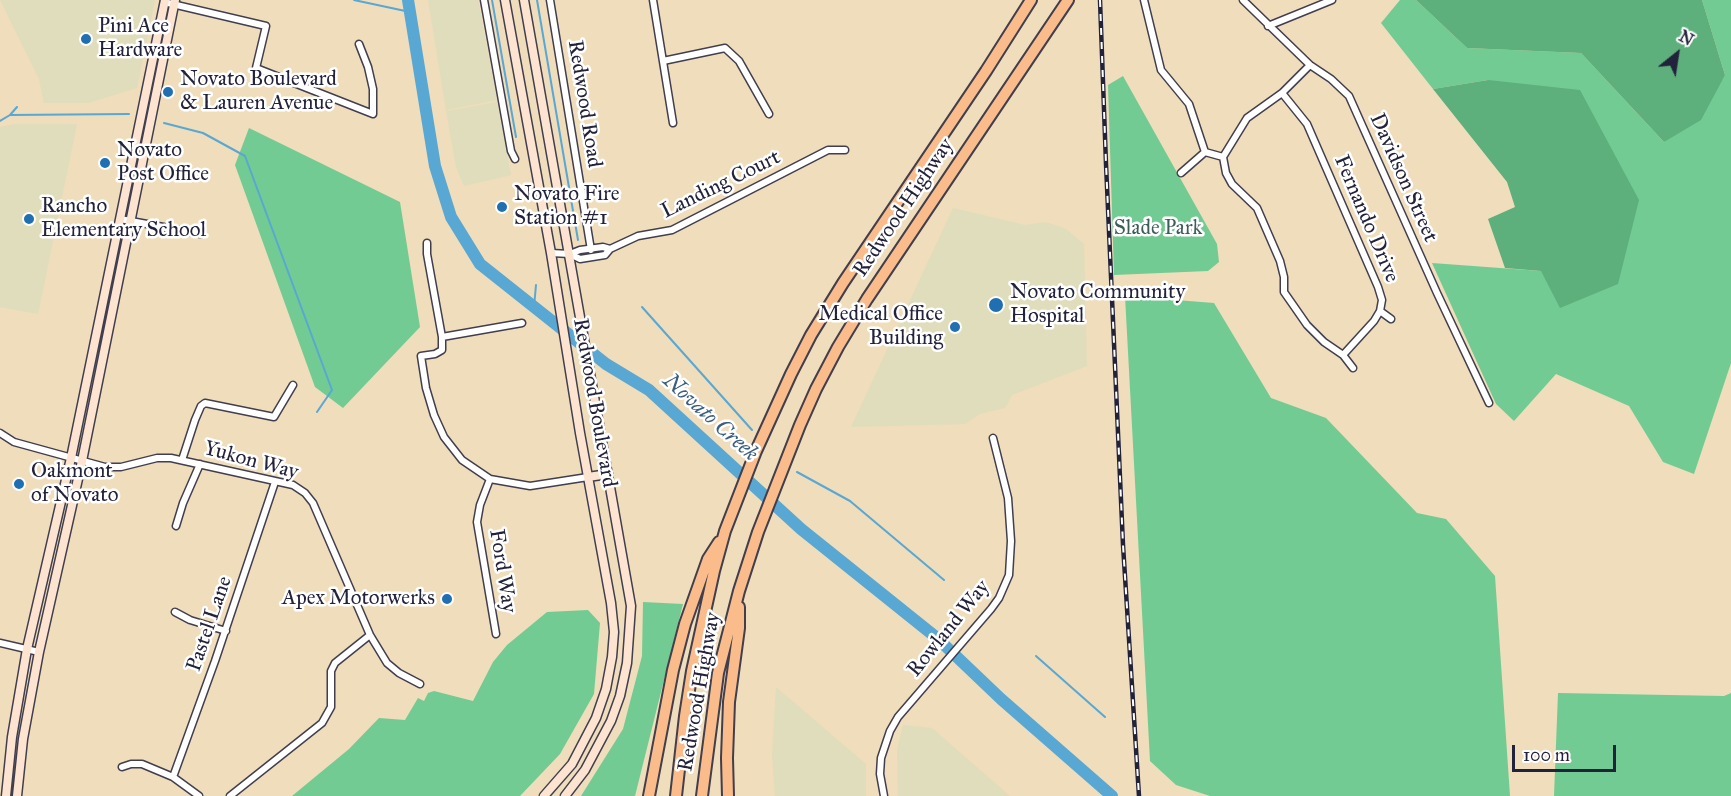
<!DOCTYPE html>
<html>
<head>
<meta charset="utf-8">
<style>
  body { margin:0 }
  #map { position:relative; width:1731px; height:796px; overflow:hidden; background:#efddbb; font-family:"IM FELL Great Primer",serif }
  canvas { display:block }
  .north { position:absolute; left:1647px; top:24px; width:60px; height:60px; -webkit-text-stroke:4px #fff; paint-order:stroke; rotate:30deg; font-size:16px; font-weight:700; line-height:24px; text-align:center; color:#22223b }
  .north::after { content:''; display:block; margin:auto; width:21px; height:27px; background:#22223b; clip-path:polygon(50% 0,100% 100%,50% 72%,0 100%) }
  .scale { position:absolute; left:1512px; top:745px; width:104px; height:27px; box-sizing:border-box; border:3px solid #22223b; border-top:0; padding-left:8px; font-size:18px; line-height:21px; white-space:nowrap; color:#22223b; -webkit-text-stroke:4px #fff; paint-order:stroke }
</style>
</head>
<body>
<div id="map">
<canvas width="1731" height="796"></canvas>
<div class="north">N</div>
<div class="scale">100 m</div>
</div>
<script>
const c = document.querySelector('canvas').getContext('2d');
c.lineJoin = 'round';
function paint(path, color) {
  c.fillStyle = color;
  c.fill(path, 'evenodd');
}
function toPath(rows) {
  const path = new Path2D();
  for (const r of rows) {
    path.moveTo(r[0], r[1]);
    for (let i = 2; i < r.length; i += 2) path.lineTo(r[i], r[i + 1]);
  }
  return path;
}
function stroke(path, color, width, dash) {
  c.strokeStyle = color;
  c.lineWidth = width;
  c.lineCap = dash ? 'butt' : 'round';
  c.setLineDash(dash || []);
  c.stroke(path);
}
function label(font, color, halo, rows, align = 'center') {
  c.font = font + ' "IM FELL Great Primer",serif';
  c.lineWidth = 5;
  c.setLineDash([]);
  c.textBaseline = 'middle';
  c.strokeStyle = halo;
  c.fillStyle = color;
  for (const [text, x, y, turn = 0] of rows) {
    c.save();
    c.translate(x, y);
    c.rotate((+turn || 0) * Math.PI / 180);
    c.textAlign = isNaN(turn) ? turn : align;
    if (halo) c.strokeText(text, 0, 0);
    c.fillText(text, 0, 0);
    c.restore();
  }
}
paint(toPath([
  [0,0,155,0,137,88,88,103,44,103,39,79],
  [428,0,478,0,497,100,446,110],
  [497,102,511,175,464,186,456,167,446,111],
  [15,124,77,124,38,314,0,307,0,127],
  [953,208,1025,225,1046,222,1066,229,1084,244,1087,366,1012,395,1005,408,980,414,965,424,851,427],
  [776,687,866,764,866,796,775,796,772,755],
  [903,725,932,728,1010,796,898,796,897,750]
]), '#dfddbb');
paint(toPath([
  [1400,0,1416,0,1467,48,1581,53,1664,142,1725,75,1702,0,1731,0,1731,363,1694,474,1663,462,1629,406,1556,374,1514,421,1496,404,1432,263,1541,271,1488,80,1433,89,1381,23],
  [1123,76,1217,244,1219,262,1208,271,1114,275,1108,85],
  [249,128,400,202,420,327,343,408,315,387,235,165],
  [1125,296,1214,303,1271,398,1326,418,1417,513,1446,519,1495,576,1510,796,1210,796,1176,785,1150,761],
  [643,602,683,604,635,796,581,796,623,729,642,656],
  [588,610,600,623,594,694,560,754,520,796,292,796,349,749,379,718,405,720,418,698,424,701,428,693,434,691,473,701,493,662,507,645,547,612],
  [1558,693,1724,696,1731,693,1731,796,1554,796]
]), '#72cb92');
paint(toPath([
  [1416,0,1702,0,1725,75,1701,120,1664,142,1581,53,1467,48],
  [1488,80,1580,90,1639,200,1618,284,1560,308,1541,271,1505,268,1488,219,1515,207,1507,182,1433,89]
]), '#5daf7c');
stroke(toPath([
  [354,0,410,12],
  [492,0,516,137],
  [537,0,578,240],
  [10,115,129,114],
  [0,121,10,115,17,107],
  [164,123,203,133,245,156,332,390,317,412],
  [534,307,536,285],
  [642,307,752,430],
  [797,472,850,501,944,580],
  [1036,656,1105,717]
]), '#59a7d3', 2);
stroke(toPath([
  [408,0,435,166,451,217,480,264,606,364,649,390,801,529,937,638,1001,699,1112,796]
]), '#59a7d3', 12);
const minor = toPath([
  [484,0,511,151,515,159],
  [550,0,591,250],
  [653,0,673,123],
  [1144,0,1161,70,1189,104,1205,152,1223,157],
  [1243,0,1310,65,1331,79,1349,96,1437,293,1489,403],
  [164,2,266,26,256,68,373,114,373,89,368,67,359,44],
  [1268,26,1332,0],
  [663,61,725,48,739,61,769,114],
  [1310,65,1282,93,1247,118,1223,157,1226,173,1232,184,1257,208,1280,261,1284,277,1284,292,1291,302,1307,325,1324,342,1343,355,1353,368],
  [1282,93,1307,124,1378,287,1382,300,1380,311,1374,321,1343,355],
  [1181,173,1205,152],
  [120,219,201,234],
  [427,243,427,254,442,337,442,350,435,354,421,356,426,388,434,415,444,437,462,460,490,479,530,486,588,477],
  [551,253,570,254,580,259,605,255,610,249,638,236,672,230,828,150,845,150],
  [570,254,580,250,603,247,610,249],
  [1380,311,1391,319],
  [442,337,522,323],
  [0,433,14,442,105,467,121,467,157,458,171,458,293,485,305,493,313,503,370,635,387,663,399,673,420,684],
  [182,460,195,420,201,406,205,403,274,417,293,385],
  [490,479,480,505,477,522,496,634],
  [176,526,183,503,200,464],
  [175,612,190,620,226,631],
  [0,643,39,652],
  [122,767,131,764,142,764,173,777,199,796],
  [173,777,215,661,275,482],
  [230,796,322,723,331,707,331,671,335,663,370,635],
  [884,796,880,774,881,758,890,731,898,717,991,609,999,598,1009,575,1011,541,1008,498,993,438]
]);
const secondary = toPath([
  [505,0,551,253,580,433,611,603,614,632,612,657,606,689,596,718,572,764,544,796],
  [524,0,631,606,627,663,620,696,611,721,585,770,565,796],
  [588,477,608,474],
  [6,796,12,737,27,649,71,458,165,0],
  [17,796,23,739,39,652,82,461,175,0]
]);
const motorway = toPath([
  [649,796,673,670,685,624,708,559,719,542],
  [676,796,685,716,692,671,714,571,725,531,756,451,791,374,811,335,843,283,986,71,1031,0],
  [702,796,718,673,739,591,758,532,800,425,816,389,838,347,867,299,1068,0],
  [728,796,727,758,729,702,739,628,739,607]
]);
stroke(minor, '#413e4e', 9);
stroke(secondary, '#413e4e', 11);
stroke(motorway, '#413e4e', 14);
stroke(minor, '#fff', 6);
stroke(secondary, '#fde4d0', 8);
stroke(motorway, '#f9bc8a', 10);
const rail = toPath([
  [1100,0,1106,164,1123,545,1139,796]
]);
stroke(rail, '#22223b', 4.5);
stroke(rail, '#fff', 2, [7]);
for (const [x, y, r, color] of [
  [86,39,6,"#1f6fb2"],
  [168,92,6,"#1f6fb2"],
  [105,163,6,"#1f6fb2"],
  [502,207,6,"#1f6fb2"],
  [29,219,6,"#1f6fb2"],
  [996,305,8,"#1f6fb2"],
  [955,327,6,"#1f6fb2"],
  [19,484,6,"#1f6fb2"],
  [447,599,6,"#1f6fb2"]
]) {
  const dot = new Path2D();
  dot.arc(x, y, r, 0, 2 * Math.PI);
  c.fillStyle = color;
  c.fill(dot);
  stroke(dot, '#fff', 2);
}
label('21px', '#22223b', '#fff', [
  ["Pini Ace",98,27],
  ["Hardware",98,51],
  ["Novato Boulevard",180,80],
  ["& Lauren Avenue",180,104],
  ["Novato",117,151],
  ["Post Office",117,175],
  ["Novato Fire",514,195],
  ["Station #1",514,219],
  ["Rancho",41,207],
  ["Elementary School",41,231],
  ["Novato Community",1010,293],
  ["Hospital",1010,317],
  ["Medical Office",943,315,"right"],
  ["Building",943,339,"right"],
  ["Oakmont",31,472],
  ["of Novato",31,496],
  ["Apex Motorwerks",435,599,"right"]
], 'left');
label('21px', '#22223b', '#fff', [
  ["Redwood Road",584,104,81],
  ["Davidson Street",1403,178,66],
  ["Landing Court",721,185,-26],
  ["Redwood Highway",904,208,-56],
  ["Fernando Drive",1366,219,67],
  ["Redwood Boulevard",594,403,80],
  ["Yukon Way",251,461,15],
  ["Ford Way",502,571,81],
  ["Pastel Lane",210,624,-71],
  ["Rowland Way",949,629,-51],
  ["Redwood Highway",700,692,-80]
]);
label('21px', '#3e5d59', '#fff', [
  ["Slade Park",1158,229]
]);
label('italic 22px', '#3b5e7f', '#fff', [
  ["Novato Creek",710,418,42]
]);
</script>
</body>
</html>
